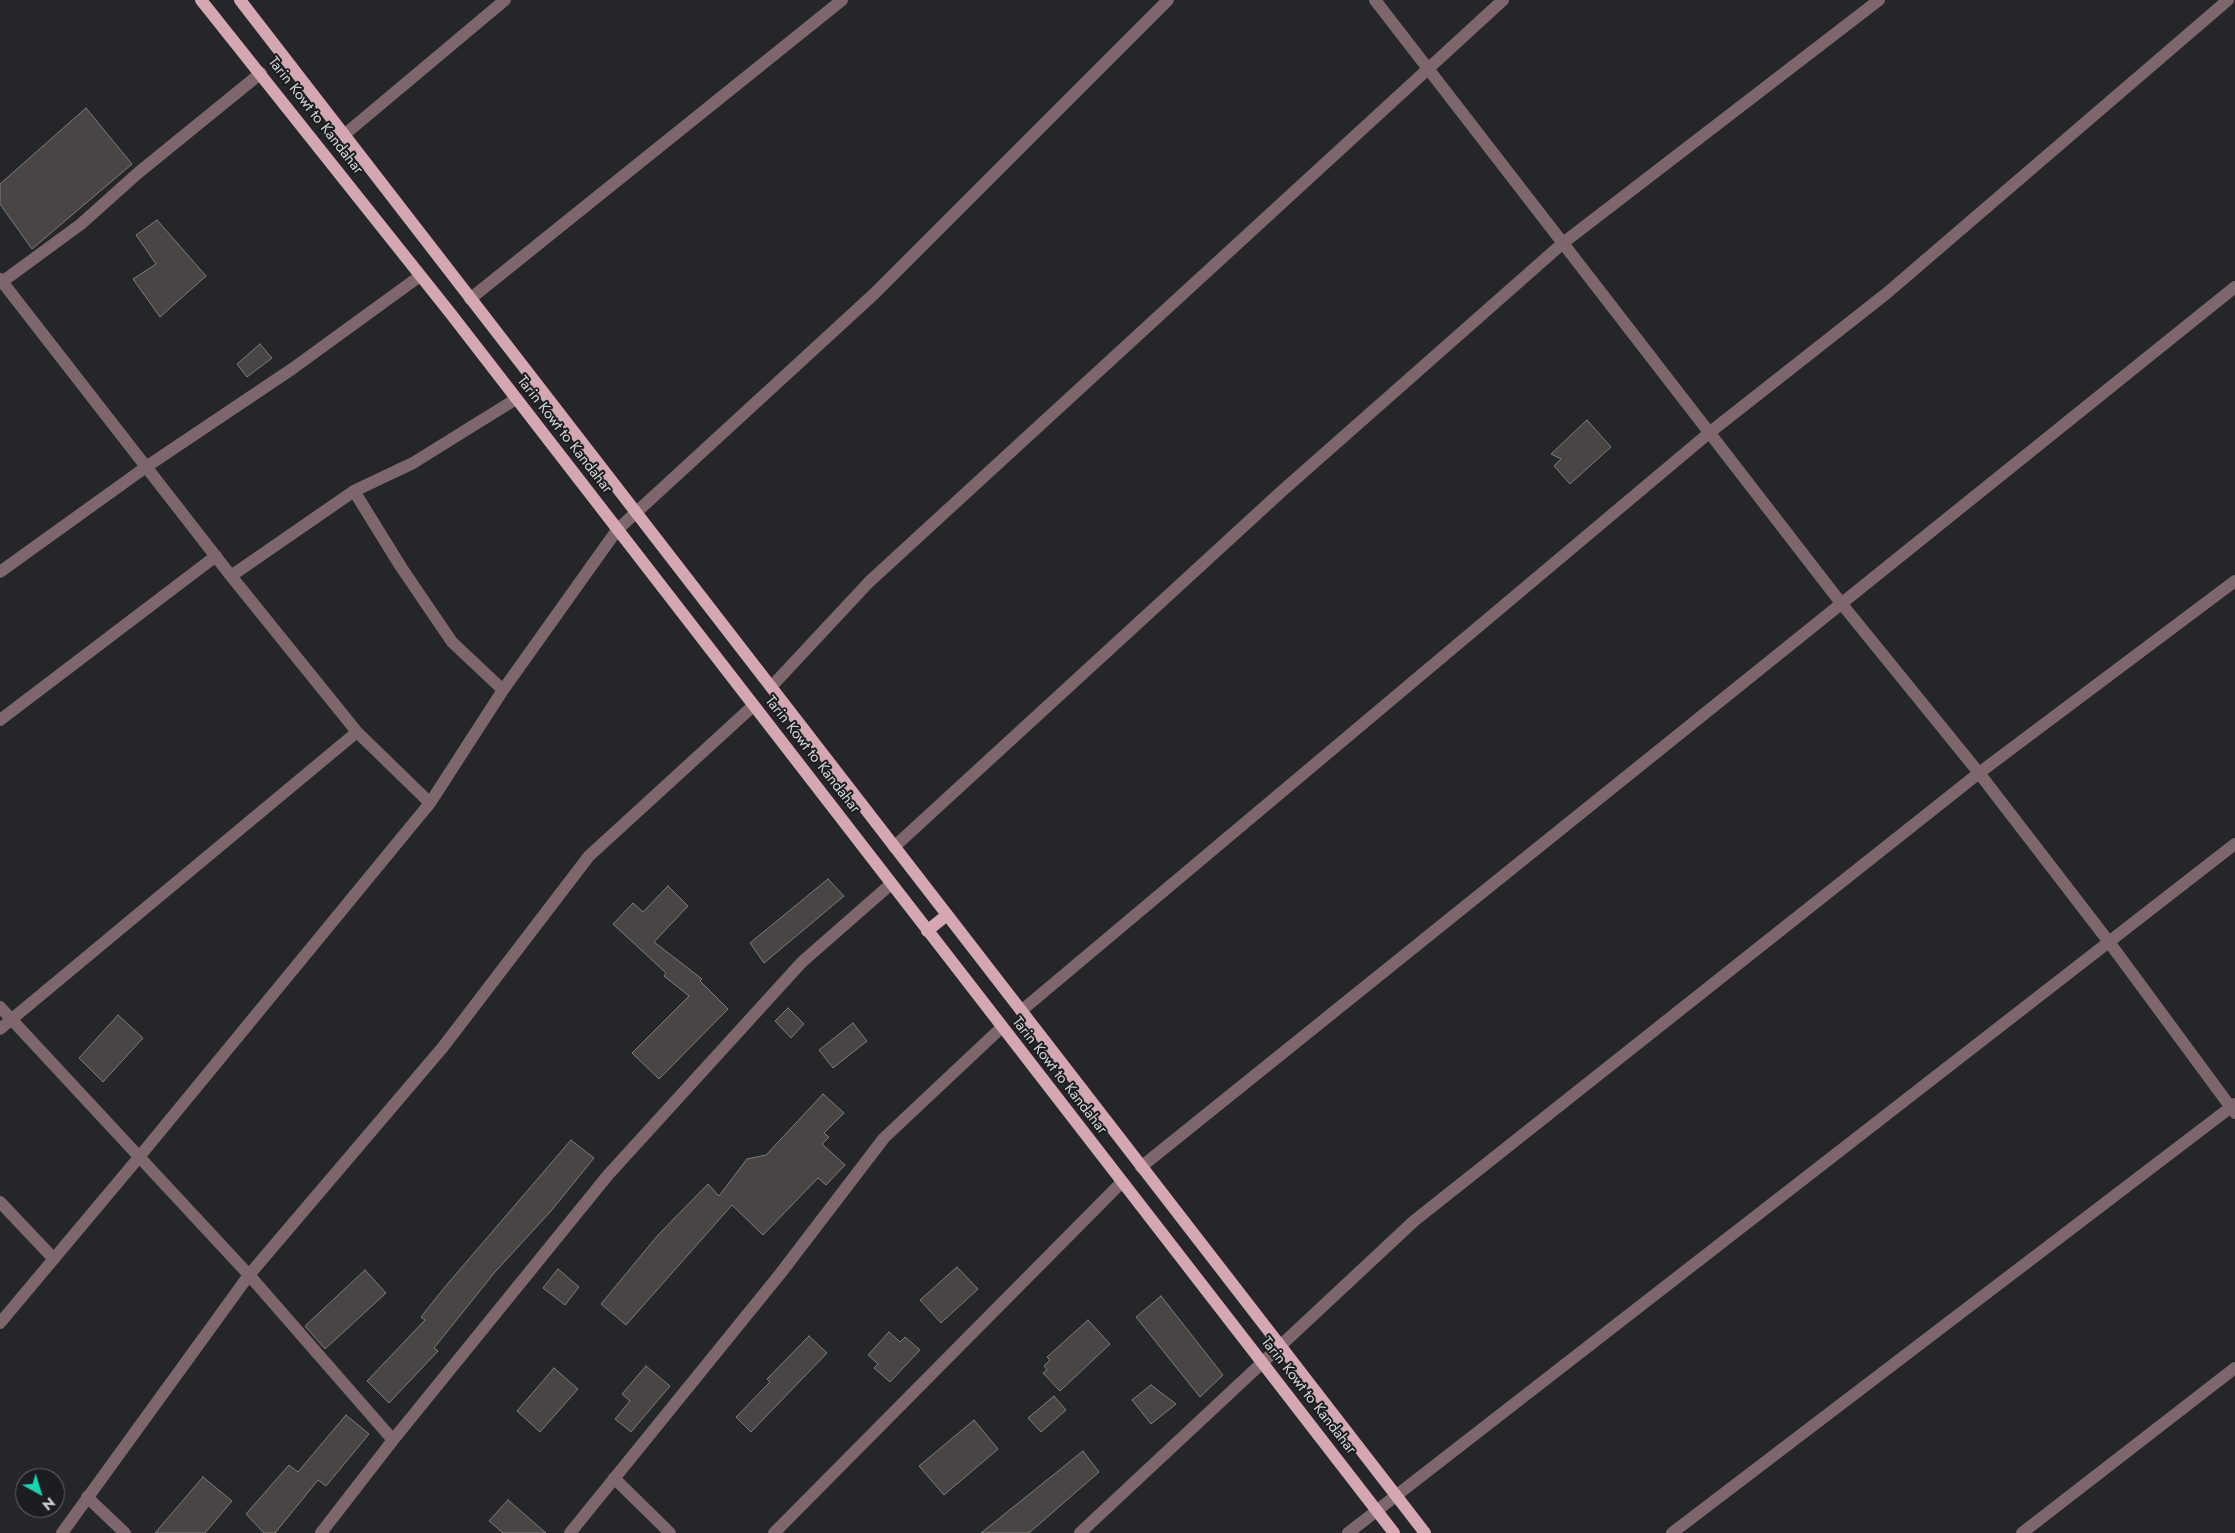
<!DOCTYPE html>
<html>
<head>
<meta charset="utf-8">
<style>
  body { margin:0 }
  #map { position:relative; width:2235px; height:1533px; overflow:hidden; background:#252629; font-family:Jost,sans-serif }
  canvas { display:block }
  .north { position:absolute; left:15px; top:1468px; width:50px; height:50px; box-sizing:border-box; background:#1c1d20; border:1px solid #666769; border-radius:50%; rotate:141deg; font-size:14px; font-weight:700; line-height:20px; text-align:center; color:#d4d5d7 }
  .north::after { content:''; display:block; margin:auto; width:18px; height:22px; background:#18d5b2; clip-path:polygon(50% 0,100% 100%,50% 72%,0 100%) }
</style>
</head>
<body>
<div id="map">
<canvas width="2235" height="1533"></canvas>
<div class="north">N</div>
</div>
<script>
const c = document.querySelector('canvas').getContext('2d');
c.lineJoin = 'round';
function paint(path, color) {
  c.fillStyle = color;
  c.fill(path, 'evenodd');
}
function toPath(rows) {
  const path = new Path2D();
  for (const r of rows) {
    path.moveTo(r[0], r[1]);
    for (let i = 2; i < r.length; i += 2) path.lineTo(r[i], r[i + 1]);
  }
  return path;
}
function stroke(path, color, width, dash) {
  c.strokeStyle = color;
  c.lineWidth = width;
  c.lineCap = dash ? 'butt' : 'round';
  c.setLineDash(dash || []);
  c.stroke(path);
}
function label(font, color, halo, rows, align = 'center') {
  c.font = font + ' Jost,sans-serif';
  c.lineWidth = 4;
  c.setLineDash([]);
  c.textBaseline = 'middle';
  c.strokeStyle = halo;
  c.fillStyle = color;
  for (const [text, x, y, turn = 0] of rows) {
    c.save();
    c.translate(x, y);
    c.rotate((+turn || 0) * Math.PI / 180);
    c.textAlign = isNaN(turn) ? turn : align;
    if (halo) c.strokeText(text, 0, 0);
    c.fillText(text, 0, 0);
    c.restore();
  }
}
const building = toPath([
  [86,108,132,164,32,249,0,204,0,184,86,108],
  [157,220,206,276,160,317,133,279,156,264,136,235,157,220],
  [260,344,272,358,247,377,237,364,260,344],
  [1587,420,1611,447,1570,484,1554,466,1561,459,1551,454,1587,420],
  [828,879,844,896,764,963,750,943,828,879],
  [668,886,688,906,654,942,702,979,700,981,728,1009,659,1079,632,1053,689,996,664,976,666,973,613,924,633,903,643,912,668,886],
  [788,1008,804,1024,791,1038,775,1021,788,1008],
  [118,1015,143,1038,103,1082,79,1058,118,1015],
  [853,1023,867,1041,833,1068,819,1050,853,1023],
  [823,1094,844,1113,824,1133,829,1137,822,1144,845,1165,826,1185,818,1178,763,1235,732,1205,626,1325,601,1304,658,1235,708,1184,719,1196,747,1159,766,1155,823,1094],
  [571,1140,594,1158,551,1211,495,1272,434,1348,438,1351,389,1403,367,1381,425,1320,421,1317,444,1288,571,1140],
  [957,1267,978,1289,941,1323,920,1300,957,1267],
  [558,1269,579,1287,565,1305,543,1288,558,1269],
  [365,1270,386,1293,325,1349,305,1326,365,1270],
  [1161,1296,1223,1375,1200,1397,1136,1317,1161,1296],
  [1088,1320,1110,1344,1060,1391,1043,1373,1047,1370,1044,1366,1050,1360,1047,1357,1088,1320],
  [889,1332,900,1342,905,1337,920,1350,890,1382,874,1368,878,1364,868,1355,889,1332],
  [809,1336,827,1353,751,1432,736,1417,770,1382,767,1379,809,1336],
  [646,1366,670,1386,631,1432,615,1419,630,1401,622,1394,646,1366],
  [554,1368,578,1389,540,1432,517,1411,554,1368],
  [1151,1385,1176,1404,1151,1424,1132,1400,1151,1385],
  [1054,1396,1066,1410,1041,1432,1028,1418,1054,1396],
  [346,1415,369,1434,326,1486,318,1480,275,1533,264,1533,246,1514,289,1465,298,1472,346,1415],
  [974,1420,998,1449,944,1495,919,1466,974,1420],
  [1083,1451,1099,1472,1029,1533,981,1533,1083,1451],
  [203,1477,232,1501,205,1533,155,1533,203,1477],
  [508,1500,546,1533,503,1533,489,1521,508,1500]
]);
paint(building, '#494544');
stroke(building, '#807c7b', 1);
stroke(toPath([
  [1375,0,1841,603,1979,773,2109,942,2235,1113],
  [344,135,505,0],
  [0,279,231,576,357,732,430,803],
  [2,282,81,224,138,173,261,73],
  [470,299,842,0],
  [354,491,401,567,452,642,503,690],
  [0,572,146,467,292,369,420,276],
  [231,576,354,491,413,463,516,399],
  [771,687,869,582,1503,0],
  [0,720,216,556],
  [894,847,1282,491,1563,243,1879,0],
  [0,1007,249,1275,393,1440],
  [1021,1011,1709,433,1887,293,2228,0],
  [0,1029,357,732],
  [1141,1167,2235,287],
  [0,1202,54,1259],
  [0,1323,140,1156,430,803,503,690,617,530,874,294,1168,0],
  [614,1478,670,1533],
  [87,1497,125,1533],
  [62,1533,249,1275,443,1047,589,856,753,706],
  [321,1533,393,1440,608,1175,802,962,891,884],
  [570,1533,780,1274,884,1138,1001,1028],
  [774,1533,1121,1183],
  [1080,1533,1414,1221,1979,773,2235,581],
  [1348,1533,2235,844],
  [1672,1533,2235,1104],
  [2022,1533,2235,1368]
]), '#7d676c', 12);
stroke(toPath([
  [201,0,451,314,1394,1533],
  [240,0,1425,1533],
  [927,931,947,915]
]), '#d4a7b3', 12);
label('15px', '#d4d5d7', '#1c1d20', [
  ["Tarin Kowt to Kandahar",315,116,52],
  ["Tarin Kowt to Kandahar",564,435,52],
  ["Tarin Kowt to Kandahar",812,755,52],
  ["Tarin Kowt to Kandahar",1059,1076,52],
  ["Tarin Kowt to Kandahar",1308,1396,52]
]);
</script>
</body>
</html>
